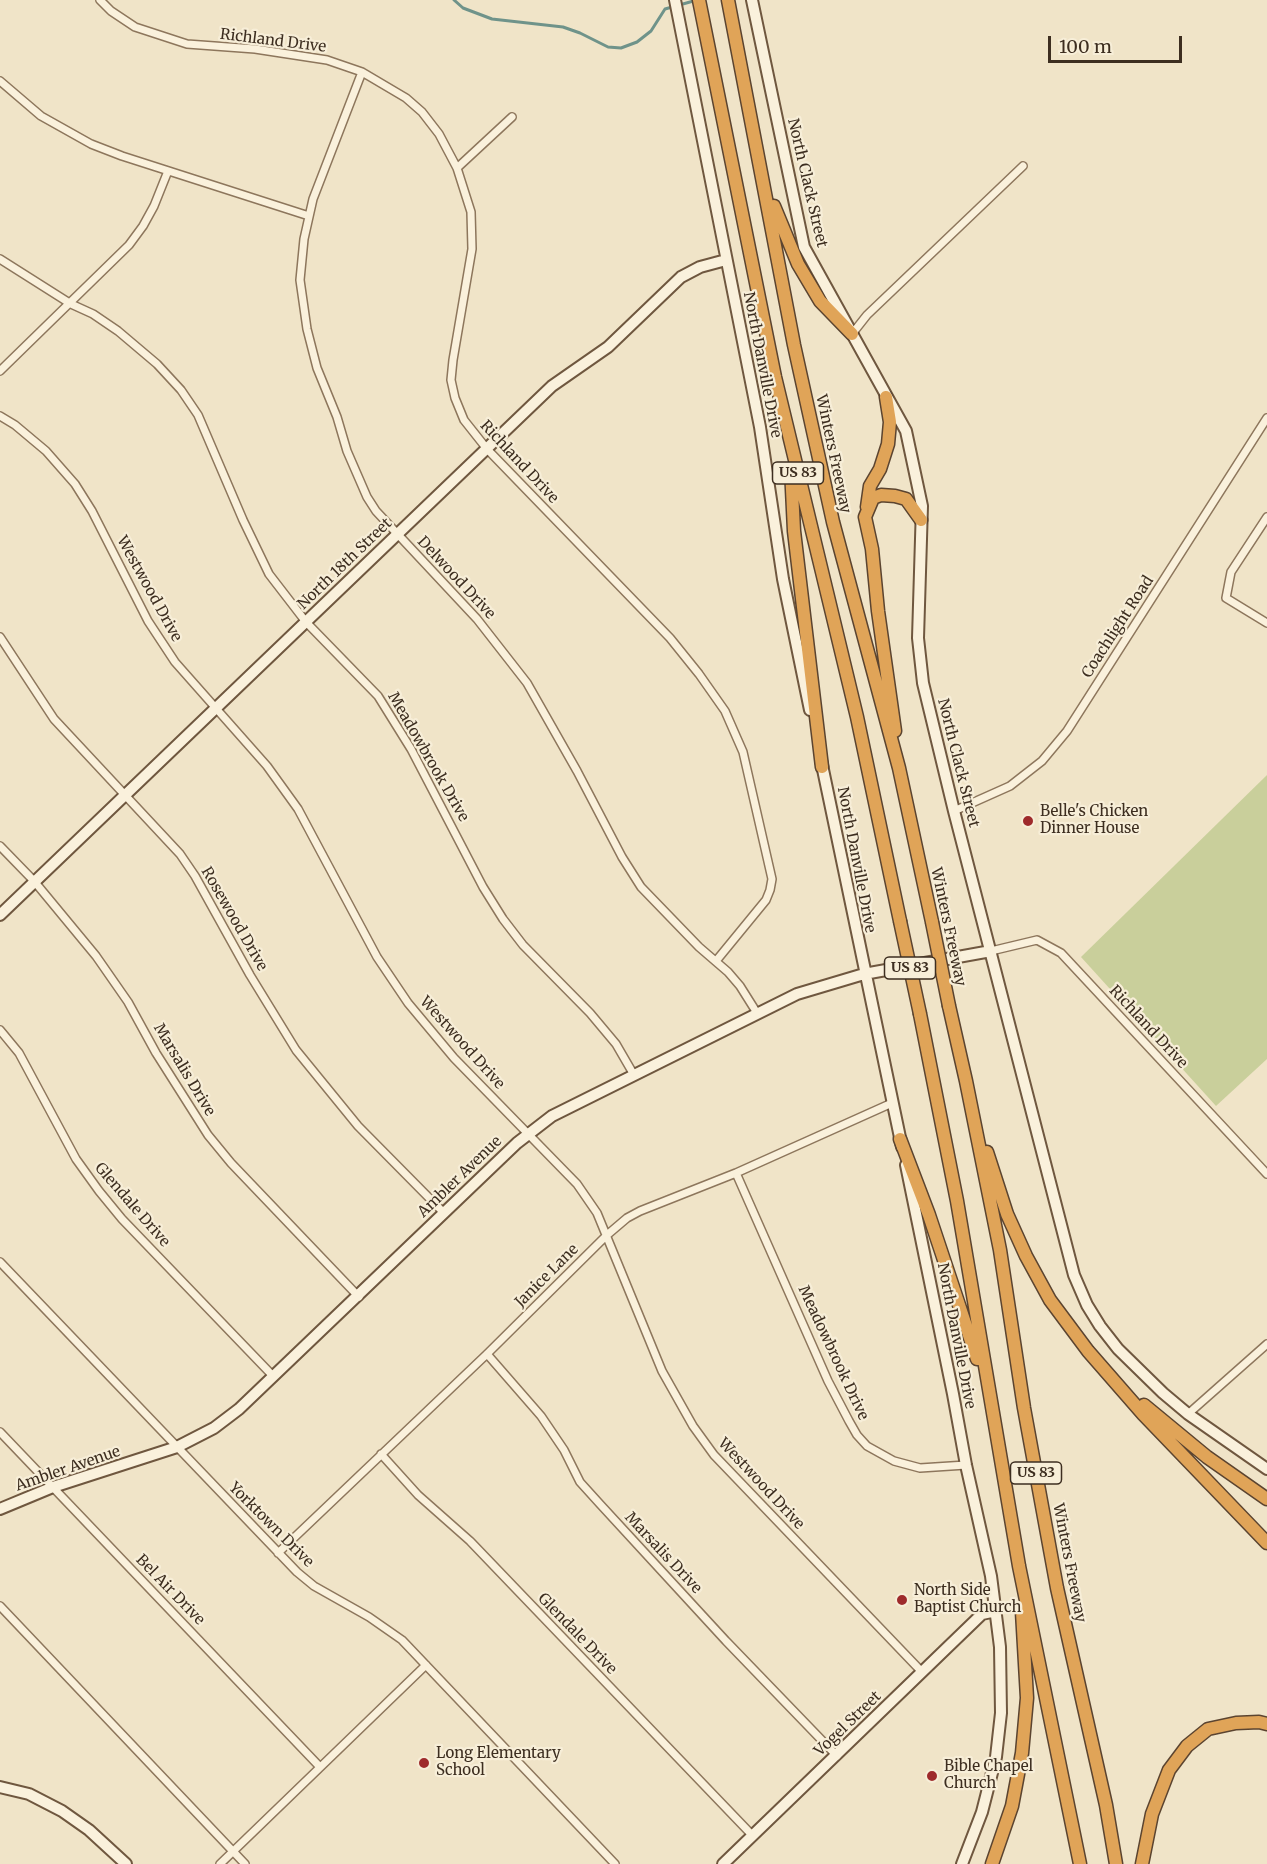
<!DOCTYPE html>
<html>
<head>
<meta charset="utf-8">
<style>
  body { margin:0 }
  #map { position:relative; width:1267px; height:1864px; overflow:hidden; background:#f0e4c8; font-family:Merriweather,serif }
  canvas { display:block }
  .scale { position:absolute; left:1048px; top:36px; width:134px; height:27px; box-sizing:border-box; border:3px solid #3d2e20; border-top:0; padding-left:8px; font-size:18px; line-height:21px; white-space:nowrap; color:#3d2e20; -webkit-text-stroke:4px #f7eed8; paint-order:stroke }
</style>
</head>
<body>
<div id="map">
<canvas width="1267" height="1864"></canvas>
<div class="scale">100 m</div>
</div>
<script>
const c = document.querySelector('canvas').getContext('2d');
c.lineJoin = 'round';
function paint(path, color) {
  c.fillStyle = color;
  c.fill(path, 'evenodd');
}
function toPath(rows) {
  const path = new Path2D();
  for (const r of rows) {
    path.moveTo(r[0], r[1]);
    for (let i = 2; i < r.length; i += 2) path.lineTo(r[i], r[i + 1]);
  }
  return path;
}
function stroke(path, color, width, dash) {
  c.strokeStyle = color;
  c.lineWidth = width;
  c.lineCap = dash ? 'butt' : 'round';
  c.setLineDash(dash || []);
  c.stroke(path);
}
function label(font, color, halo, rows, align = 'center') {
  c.font = font + ' Merriweather,serif';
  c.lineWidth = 4.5;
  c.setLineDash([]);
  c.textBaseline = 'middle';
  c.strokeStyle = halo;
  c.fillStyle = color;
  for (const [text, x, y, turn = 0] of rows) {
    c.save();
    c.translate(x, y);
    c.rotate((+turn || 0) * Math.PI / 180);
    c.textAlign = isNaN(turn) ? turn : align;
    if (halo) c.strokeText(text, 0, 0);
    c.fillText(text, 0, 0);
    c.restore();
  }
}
paint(toPath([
  [1267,775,1267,1059,1216,1106,1081,957]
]), '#c9cf9b');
stroke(toPath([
  [454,0,463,8,492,19,563,27,580,33,608,47,621,48,637,42,651,31,665,9,697,0]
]), '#6f938a', 3);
const street = toPath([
  [100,0,111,11,135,27,187,44,255,49,327,60,362,72,406,98,422,112,439,134,457,168,471,212,472,249,453,360,451,380,455,398,464,420,487,449,670,638,699,674,725,711,743,752,772,879,770,890,766,900,716,961],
  [362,72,313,199,304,239,300,280,307,329,317,368,337,417,347,451,367,497,376,511,477,619,527,683,577,771,622,857,641,887,699,947,728,972,740,986,757,1013],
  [0,81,41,116,91,144,122,156,309,216],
  [457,168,512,117],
  [0,259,71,304,93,314,118,331,157,364,181,390,198,415,243,520,269,574,306,622,378,696,411,749,483,887,503,919,523,945,590,1013,616,1044,634,1075],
  [852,334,867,315,1023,166],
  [0,371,129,245,143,226,154,206,168,171],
  [0,416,15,425,46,451,75,484,92,511,148,621,175,662,267,766,298,809,377,957,408,1003,454,1058,577,1184,597,1213,662,1371,693,1426,714,1455,922,1672],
  [1267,517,1231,572,1226,598,1267,623],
  [0,637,54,719,180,854,195,876,250,975,296,1050,358,1126,444,1213],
  [954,811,1010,786,1042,761,1067,731,1267,418],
  [0,846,34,881,96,956,128,1002,156,1053,208,1135,231,1163,359,1297],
  [991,951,1037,940,1061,953,1267,1174],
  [0,1030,19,1053,76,1159,99,1191,122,1219,273,1376],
  [736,1173,828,1381,849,1421,857,1435,867,1446,894,1461,920,1468,966,1465],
  [0,1262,297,1572,314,1586,369,1617,402,1640,615,1864],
  [487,1354,541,1416,564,1450,580,1482,599,1503,726,1641,837,1756],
  [1188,1414,1267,1344],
  [0,1432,320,1767],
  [381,1454,418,1495,470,1541,752,1835],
  [278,1553,487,1354,607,1235,627,1218,640,1211,736,1173,892,1103],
  [0,1606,245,1864],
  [220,1864,426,1665]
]);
const secondary = toPath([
  [675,0,760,427,783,579,810,710],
  [752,0,804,247,906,431,922,506,918,638,923,683,954,811,1074,1275,1087,1305,1100,1326,1118,1349,1163,1393,1188,1414,1267,1469],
  [821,760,902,1147],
  [0,915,552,386,608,347,681,277,700,267,726,260],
  [906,1165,953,1394,966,1465,991,1576,1000,1647,1001,1713,996,1757,982,1812,962,1864],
  [0,1509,53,1487,177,1447,214,1428,239,1409,517,1143,552,1116,797,994,864,974,991,951],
  [0,1787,29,1794,62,1811,89,1830,126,1864],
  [723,1864,982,1614,996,1611]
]);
const highway = toPath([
  [699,0,775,377,857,717,900,921],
  [728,0,794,345,833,522,899,768,932,922],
  [774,206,798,264,820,301,852,334],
  [791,469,794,531,822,767],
  [867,507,870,486,880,469,888,444,890,422,886,397],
  [895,731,878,611,872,549,865,517,873,498,881,495,895,496,906,499,921,520],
  [949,1006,966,1081,1000,1250,1024,1408,1057,1588,1106,1805,1116,1864],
  [920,1014,957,1201,1019,1566,1080,1864],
  [900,1139,929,1215,977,1359],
  [987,1152,1007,1214,1026,1256,1050,1300,1088,1351,1143,1414,1267,1543],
  [1144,1405,1207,1457,1267,1499],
  [992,1864,1012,1806,1022,1753,1027,1698,1022,1612],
  [1142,1864,1152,1814,1169,1770,1187,1746,1208,1729,1236,1723,1259,1722,1267,1724]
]);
stroke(street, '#8d765c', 10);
stroke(secondary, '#6f573f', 14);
stroke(highway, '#5b4430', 15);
stroke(street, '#faf1dc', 7);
stroke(secondary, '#faf1dc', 10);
stroke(highway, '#e0a458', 12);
const highwayBridge = toPath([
  [900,921,920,1014],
  [932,922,949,1006]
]);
stroke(highwayBridge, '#5b4430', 15, []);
stroke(highwayBridge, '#e0a458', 12);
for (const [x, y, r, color] of [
  [1028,821,6,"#9e2a2b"],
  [902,1600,6,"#9e2a2b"],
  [424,1763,6,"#9e2a2b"],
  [932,1776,6,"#9e2a2b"]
]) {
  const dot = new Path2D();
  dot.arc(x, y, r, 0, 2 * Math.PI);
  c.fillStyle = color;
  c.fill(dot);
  stroke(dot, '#f7eed8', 2);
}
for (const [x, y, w] of [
  [798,473,51],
  [910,968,51],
  [1036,1473,51]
]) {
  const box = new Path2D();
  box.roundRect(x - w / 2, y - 11, w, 22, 4.5);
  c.fillStyle = '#f7eed8';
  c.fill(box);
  stroke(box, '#3d2e20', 1.5);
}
label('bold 14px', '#3d2e20', null, [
  ["US 83",798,473],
  ["US 83",910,968],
  ["US 83",1036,1473]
]);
label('15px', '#3d2e20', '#f7eed8', [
  ["Richland Drive",273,41,7],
  ["North Clack Street",807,183,77],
  ["North Danville Drive",762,365,79],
  ["Winters Freeway",833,454,78],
  ["Richland Drive",519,462,47],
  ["North 18th Street",345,564,-44],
  ["Delwood Drive",456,578,47],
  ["Westwood Drive",149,589,61],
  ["Coachlight Road",1118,627,-57],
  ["Meadowbrook Drive",428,757,60],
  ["North Clack Street",958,763,76],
  ["North Danville Drive",856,860,79],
  ["Rosewood Drive",234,919,60],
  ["Winters Freeway",948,927,78],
  ["Richland Drive",1148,1027,47],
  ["Westwood Drive",462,1043,48],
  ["Marsalis Drive",184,1070,59],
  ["Ambler Avenue",460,1177,-44],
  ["Glendale Drive",132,1205,49],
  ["Janice Lane",547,1276,-45],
  ["North Danville Drive",956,1336,79],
  ["Meadowbrook Drive",833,1353,65],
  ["Ambler Avenue",68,1469,-19],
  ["Westwood Drive",761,1484,47],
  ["Yorktown Drive",271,1525,45],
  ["Marsalis Drive",663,1553,47],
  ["Winters Freeway",1069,1563,79],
  ["Bel Air Drive",170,1590,46],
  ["Glendale Drive",577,1634,46],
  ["Vogel Street",848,1724,-44]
]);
label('15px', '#3d2e20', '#f7eed8', [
  ["Belle's Chicken",1040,812],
  ["Dinner House",1040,829],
  ["North Side",914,1591],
  ["Baptist Church",914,1608],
  ["Long Elementary",436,1754],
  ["School",436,1771],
  ["Bible Chapel",944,1767],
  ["Church",944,1784]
], 'left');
</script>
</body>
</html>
